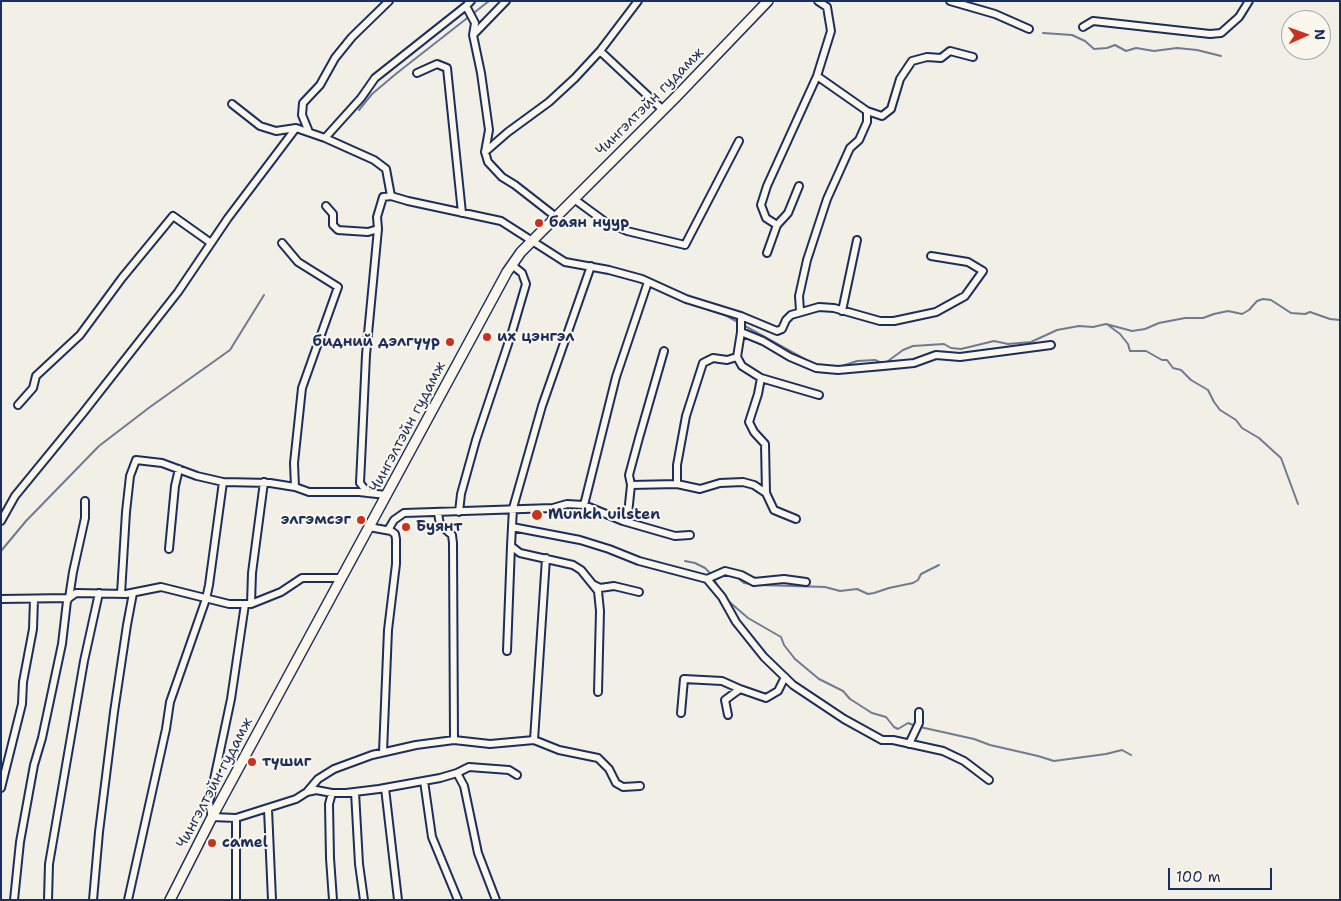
<!DOCTYPE html>
<html>
<head>
<meta charset="utf-8">
<style>
  body { margin:0 }
  #map { position:relative; width:1341px; height:901px; overflow:hidden; background:#f2efe6; font-family:"Shantell Sans",sans-serif }
  canvas { display:block }
  .frame { position:absolute; inset:0; border:2px solid #1b2f5e; pointer-events:none }
  .north { position:absolute; left:1281px; top:10px; width:50px; height:50px; box-sizing:border-box; background:#fbf7ec; border:1px solid #a1a7b3; border-radius:50%; rotate:88deg; font-size:14px; font-weight:700; line-height:20px; text-align:center; color:#1b2f5e }
  .north::after { content:''; display:block; margin:auto; width:18px; height:22px; background:#c8321e; clip-path:polygon(50% 0,100% 100%,50% 72%,0 100%) }
  .scale { position:absolute; left:1168px; top:868px; width:104px; height:22px; box-sizing:border-box; border:2px solid #1b2f5e; border-top:0; padding-left:6px; font-size:15px; line-height:18px; white-space:nowrap; color:#1b2f5e; -webkit-text-stroke:4px #fbf7ec; paint-order:stroke }
</style>
</head>
<body>
<div id="map">
<canvas width="1341" height="901"></canvas>
<div class="frame"></div>
<div class="north">N</div>
<div class="scale">100 m</div>
</div>
<script>
const c = document.querySelector('canvas').getContext('2d');
c.lineJoin = 'round';
function toPath(rows) {
  const path = new Path2D();
  for (const r of rows) {
    path.moveTo(r[0], r[1]);
    for (let i = 2; i < r.length; i += 2) path.lineTo(r[i], r[i + 1]);
  }
  return path;
}
function stroke(path, color, width, dash) {
  c.strokeStyle = color;
  c.lineWidth = width;
  c.lineCap = dash ? 'butt' : 'round';
  c.setLineDash(dash || []);
  c.stroke(path);
}
function label(font, color, halo, rows, align = 'center') {
  c.font = font + ' "Shantell Sans",sans-serif';
  c.lineWidth = 4;
  c.setLineDash([]);
  c.textBaseline = 'middle';
  c.strokeStyle = halo;
  c.fillStyle = color;
  for (const [text, x, y, turn = 0] of rows) {
    c.save();
    c.translate(x, y);
    c.rotate((+turn || 0) * Math.PI / 180);
    c.textAlign = isNaN(turn) ? turn : align;
    if (halo) c.strokeText(text, 0, 0);
    c.fillText(text, 0, 0);
    c.restore();
  }
}
stroke(toPath([
  [1043,33,1072,35,1085,41,1094,49,1107,48,1115,45,1126,51,1136,48,1154,51,1177,48,1197,50,1221,56],
  [359,110,372,94,397,73,489,1],
  [689,303,725,315,810,362],
  [1108,325,1120,334,1128,344,1130,351,1146,351,1162,360,1167,360,1173,368,1181,370,1191,380,1208,390,1214,402,1220,410,1236,420,1242,428,1259,438,1271,449,1281,458,1298,504],
  [839,367,857,361,875,360,884,364,903,350,913,346,944,344,951,348,961,349,994,341,1008,344,1031,342,1057,330,1079,326,1093,327,1106,324,1132,331,1145,329,1159,323,1185,318,1203,318,1214,314,1228,311,1242,314,1249,310,1257,301,1263,299,1271,300,1291,313,1305,314,1310,312,1330,319,1340,320],
  [1,551,26,521,99,446,150,407,230,350,264,295],
  [685,561,695,563,705,568,711,574],
  [713,578,721,591],
  [714,580,723,576,730,576,738,578,744,583,751,584],
  [759,585,825,587,840,591,857,589,868,594,874,593,889,588,913,583,918,580,921,574,939,565],
  [726,599,748,618,781,637,784,645,795,659,819,679,843,691,850,699,872,713,886,717,894,727,898,729,908,723,916,726],
  [920,727,974,739,990,745,1038,756,1054,761,1106,754,1122,750,1131,755]
]), '#707b93', 2);
const minor = toPath([
  [471,1,466,6,475,23,473,35],
  [506,1,473,35,481,73,489,130,485,152,488,162,502,177,515,185,556,217],
  [950,1,995,14,1029,29],
  [1083,27,1093,21,1210,34,1221,33,1239,17,1249,1],
  [600,51,663,110],
  [417,73,437,64,447,68,462,213],
  [817,76,867,111,882,116,891,109,900,79,912,61,927,57,941,58,950,51,973,57],
  [232,104,260,126,276,131,296,128],
  [309,132,302,115,303,103,320,85,335,58,352,37,389,1],
  [325,138,361,98,375,78,466,6],
  [485,152,508,132,549,102,575,78,600,51,638,1],
  [574,199,604,221,627,231,685,245,739,141],
  [326,206,333,214,333,225,338,230,368,232,378,229,377,217,383,197,391,196],
  [777,225,766,218,761,205,767,186,817,76,831,31,827,7,818,1],
  [282,243,298,262,338,287,302,388,294,463,295,487],
  [767,253,777,225,788,213,799,186],
  [591,266,542,406,513,508,512,527,580,540,609,549,639,561,707,579,722,597,736,622,764,657,793,685,844,719,882,740,893,740,943,751,964,761,989,780],
  [800,311,799,296,807,260,827,199,850,148,859,140,867,122,867,111],
  [842,311,857,240],
  [741,316,741,332,763,341,790,357,816,368,838,370,883,366,914,363,936,355,960,357,1051,345],
  [741,332,737,357,742,366,761,378,819,395],
  [761,378,758,394,749,422,754,432,765,444,766,493,774,510,796,519],
  [18,405,33,388,36,376,80,335,122,278,173,216,211,243],
  [677,484,677,465,686,416,703,363,713,358,727,360,737,357],
  [631,485,629,475,639,438,664,351],
  [368,493,360,483,362,441,366,355,378,229],
  [584,505,616,377,648,282],
  [459,512,461,494,476,440,512,332,526,284,522,273,512,265],
  [438,513,440,525,452,535,453,543,454,740],
  [1,521,15,496,83,413,178,292,228,218,296,128,325,138,374,160,386,169,391,196,408,201,501,221,565,262,609,270,642,279,686,299,741,316,777,331,782,329,786,320,791,315,819,307,834,308,880,321,894,321,936,312,965,296,983,271,968,262,931,256],
  [623,521,675,536,690,535],
  [369,527,391,531,395,534,396,539,396,564,388,630,383,752],
  [512,527,511,546,520,553,573,565,581,570,598,591,600,611,598,692],
  [388,530,394,520,404,513,553,508,567,504,584,505,623,521,628,514,631,485,677,484,700,489,720,483,743,482,754,485,766,493],
  [169,549,175,486,179,469],
  [707,579,725,571,741,575,754,582,784,579,806,582],
  [594,585,600,588,614,586,639,592],
  [121,594,126,512,130,476,136,460,162,463,197,476,223,482,270,483,295,487,309,492,359,492,386,495],
  [1,599,69,598,76,593,126,594,161,587,229,604,251,604,281,592,302,578,342,578],
  [245,604,231,699,209,803,212,817,236,818,296,799,307,792,318,779,334,769,372,755,416,745,454,740,490,744,534,740,559,750,598,758,609,769,616,783,623,787,640,786],
  [251,604,252,573,264,482],
  [507,651,511,546],
  [681,713,684,679,722,681,740,689],
  [728,715,725,700,740,689,766,698,778,691,785,677],
  [534,740,546,558],
  [909,744,919,723,919,712],
  [457,773,464,786,478,853,496,900],
  [424,781,432,837,458,900],
  [1,788,22,704,23,682,33,629,34,599],
  [385,788,398,900],
  [307,792,316,790,332,793,346,793,379,789,440,778,457,773,469,767,509,770,517,775],
  [355,792,359,864,364,900],
  [332,793,329,804,330,858,333,900],
  [268,809,272,900],
  [236,818,236,900],
  [14,900,20,842,34,765,42,738,62,644,67,601,69,598,73,572,85,518,85,501],
  [48,900,49,864,84,661,99,593],
  [93,900,99,832,114,712,127,625,133,593],
  [128,900,166,729,170,702,206,599,209,585,223,482]
]);
const secondary = toPath([
  [170,900,212,817,507,272,521,252,676,97,768,1]
]);
stroke(minor, '#1b2f5e', 10);
stroke(secondary, '#1b2f5e', 12);
stroke(minor, '#fbf7ec', 6);
stroke(secondary, '#fbf7ec', 9);
for (const [x, y, r, color] of [
  [539,223,5,"#c8321e"],
  [487,337,5,"#c8321e"],
  [450,342,5,"#c8321e"],
  [537,515,6,"#c8321e"],
  [361,520,5,"#c8321e"],
  [406,527,5,"#c8321e"],
  [252,762,5,"#c8321e"],
  [212,843,5,"#c8321e"]
]) {
  const dot = new Path2D();
  dot.arc(x, y, r, 0, 2 * Math.PI);
  c.fillStyle = color;
  c.fill(dot);
  stroke(dot, '#fbf7ec', 2);
}
label('15px', '#1b2f5e', '#fbf7ec', [
  ["Чингэлтэйн гудамж",650,102,-45],
  ["Чингэлтэйн гудамж",408,427,-62],
  ["Чингэлтэйн гудамж",215,783,-62]
]);
label('bold 15px', '#1b2f5e', '#fbf7ec', [
  ["баян нуур",549,223],
  ["их цэнгэл",497,337],
  ["бидний дэлгүүр",440,342,"right"],
  ["Munkh uilsten",548,515],
  ["элгэмсэг",351,520,"right"],
  ["Буянт",416,527],
  ["түшиг",262,762],
  ["camel",222,843]
], 'left');
</script>
</body>
</html>
